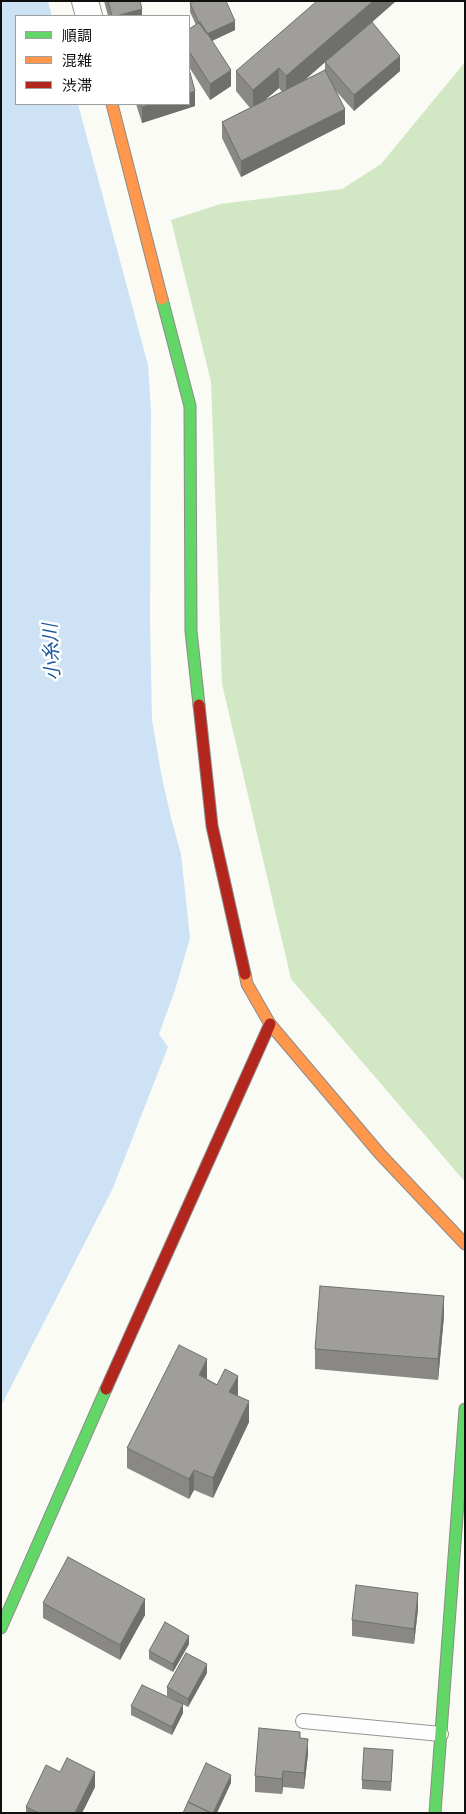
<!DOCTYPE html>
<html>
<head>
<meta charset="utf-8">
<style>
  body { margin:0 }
  #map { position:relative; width:466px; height:1814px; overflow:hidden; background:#fbfbf5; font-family:"Crimson Pro","Noto Sans JP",serif }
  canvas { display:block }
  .frame { position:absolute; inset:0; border:2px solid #0f0f0f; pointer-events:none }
  .legend { position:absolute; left:15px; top:15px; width:175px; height:90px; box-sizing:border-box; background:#fff; border:1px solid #9f9f9f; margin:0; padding:6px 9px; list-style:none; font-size:15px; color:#0f0f0f }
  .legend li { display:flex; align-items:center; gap:10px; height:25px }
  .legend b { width:25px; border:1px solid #9f9f9f }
</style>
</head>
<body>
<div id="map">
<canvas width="466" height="1814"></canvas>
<div class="frame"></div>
<ul class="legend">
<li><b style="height:6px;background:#63d668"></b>順調</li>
<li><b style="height:6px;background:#ff974d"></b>混雑</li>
<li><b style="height:6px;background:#b3261e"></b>渋滞</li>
</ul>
</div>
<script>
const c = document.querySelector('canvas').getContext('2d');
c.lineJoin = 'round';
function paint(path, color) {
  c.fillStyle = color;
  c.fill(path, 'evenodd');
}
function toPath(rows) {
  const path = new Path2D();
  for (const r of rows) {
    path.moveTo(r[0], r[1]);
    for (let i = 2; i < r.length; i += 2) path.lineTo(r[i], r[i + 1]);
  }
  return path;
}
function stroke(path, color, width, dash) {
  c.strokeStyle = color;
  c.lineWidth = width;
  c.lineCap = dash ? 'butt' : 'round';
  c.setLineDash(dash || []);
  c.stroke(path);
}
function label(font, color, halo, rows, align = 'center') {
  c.font = font + ' "Crimson Pro","Noto Sans JP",serif';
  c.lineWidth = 5;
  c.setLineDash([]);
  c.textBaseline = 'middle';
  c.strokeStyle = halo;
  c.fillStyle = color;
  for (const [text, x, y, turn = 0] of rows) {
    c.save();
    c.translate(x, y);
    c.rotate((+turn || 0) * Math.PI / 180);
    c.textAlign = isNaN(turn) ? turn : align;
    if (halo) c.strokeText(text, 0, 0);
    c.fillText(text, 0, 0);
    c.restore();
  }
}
paint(toPath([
  [465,62,465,1182,291,979,222,684,211,382,171,220,220,204,342,189,381,164]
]), '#d2e8c5');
paint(toPath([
  [1,1,48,1,52,16,16,16,16,104,78,104,148,365,151,410,150,620,152,720,161,773,171,818,181,854,190,938,175,990,159,1034,168,1047,113,1188,1,1406]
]), '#cde2f4');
const lane = toPath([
  [303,1721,441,1734]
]);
const street = toPath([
  [85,1,89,16]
]);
const fast = toPath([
  [162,299,190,406,191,631,199,705],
  [1,1628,106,1389],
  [435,1813,465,1409]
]);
const slow = toPath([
  [112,104,162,299],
  [245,974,247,984,270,1024,380,1154,465,1244]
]);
const jam = toPath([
  [199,705,212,826,245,974],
  [106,1389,270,1024]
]);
stroke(lane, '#959593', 16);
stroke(street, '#959593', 28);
stroke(fast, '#8c8c89', 13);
stroke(slow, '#8c8c89', 13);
stroke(jam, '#8c8c89', 13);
stroke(lane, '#fefefe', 14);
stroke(street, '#fefefe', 26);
stroke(fast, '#63d668', 11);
stroke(slow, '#ff974d', 11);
stroke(jam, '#b3261e', 11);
paint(toPath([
  [104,1,140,1,142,16,108,16],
  [396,1,360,33,400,71,354,111,335,90,345,124,241,177,222,138,222,122,250,108,236,91,236,71],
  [325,62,325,70,305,80],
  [279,88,282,92,264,101],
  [190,3,235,30,212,41,231,86,210,100,189,67,189,29,196,25,190,12],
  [136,104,189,104,195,106,142,123],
  [444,1316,438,1380,315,1369,315,1349],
  [207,1379,238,1396,249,1422,213,1498,194,1490,189,1499,127,1468,127,1448],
  [43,1603,145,1615,120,1660,43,1618],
  [418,1609,414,1644,352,1636,352,1620],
  [189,1644,173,1672,149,1659,149,1651],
  [207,1673,188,1707,167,1696,167,1687],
  [131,1706,183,1713,172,1735,131,1715],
  [300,1738,308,1754,304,1789,283,1787,282,1794,255,1792,255,1776],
  [393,1758,391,1791,362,1789,362,1780],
  [60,1772,95,1787,82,1813,26,1813,26,1807]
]), '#898884');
paint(toPath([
  [373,1,396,1,286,96,286,76],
  [142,9,142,16,116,16],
  [235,21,235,30,205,44,205,35],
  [400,56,400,71,354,111,354,95],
  [279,68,279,88,253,110,253,90],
  [231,70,231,86,210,100,210,84],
  [195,91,195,106,142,123,142,107,152,104,189,104,189,93],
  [345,109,345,124,241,177,241,161],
  [444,1296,444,1316,438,1380,438,1359],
  [207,1359,207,1379,199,1375],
  [238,1376,238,1396,229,1392],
  [249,1401,249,1422,213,1498,213,1478],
  [194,1470,194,1490,189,1499,189,1479],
  [418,1593,418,1609,414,1644,414,1629],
  [145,1599,145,1615,120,1660,120,1645],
  [189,1636,189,1644,173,1672,173,1664],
  [207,1664,207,1673,188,1707,188,1699],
  [183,1704,183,1713,172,1735,172,1727],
  [308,1739,308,1754,304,1789,304,1773],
  [283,1771,283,1787,282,1794,282,1779],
  [95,1772,95,1787,82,1813,75,1813],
  [231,1775,231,1783,217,1813,213,1813]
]), '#6f6f6c');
const building = toPath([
  [108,1,140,1,142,9,116,16,112,16,108,1],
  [194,1,226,1,235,21,207,34,199,23,190,3,194,1],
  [317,1,373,1,286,76,279,68,253,90,236,71,317,1],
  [200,22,231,70,210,84,189,51,189,29,200,22],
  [372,22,400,56,354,95,325,62,372,22],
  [189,69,195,91,189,93,189,69],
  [325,70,345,109,241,161,222,122,325,70],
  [140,104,152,104,142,107,140,104],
  [320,1286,444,1296,438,1359,315,1349,320,1286],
  [179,1345,207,1359,199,1375,217,1385,225,1369,238,1376,229,1392,249,1401,213,1478,194,1470,189,1479,127,1448,179,1345],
  [68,1557,145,1599,120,1645,43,1603,68,1557],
  [356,1585,418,1593,414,1629,352,1620,356,1585],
  [165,1622,189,1636,173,1664,149,1651,165,1622],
  [186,1653,207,1664,188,1699,167,1687,186,1653],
  [142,1685,183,1704,172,1727,131,1706,142,1685],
  [259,1728,300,1732,300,1738,308,1739,304,1773,283,1771,282,1779,255,1776,259,1728],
  [364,1748,393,1750,391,1782,362,1780,364,1748],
  [67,1758,95,1772,75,1813,39,1813,26,1807,46,1765,60,1772,67,1758],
  [206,1763,231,1775,213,1813,211,1813,188,1802,206,1763],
  [188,1802,211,1813,183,1813,188,1802]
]);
paint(building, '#9f9e9a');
stroke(building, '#6f6f6c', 1);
label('italic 19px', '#1d569c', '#fff', [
  ["小糸川",52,652,-93]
]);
</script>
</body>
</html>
